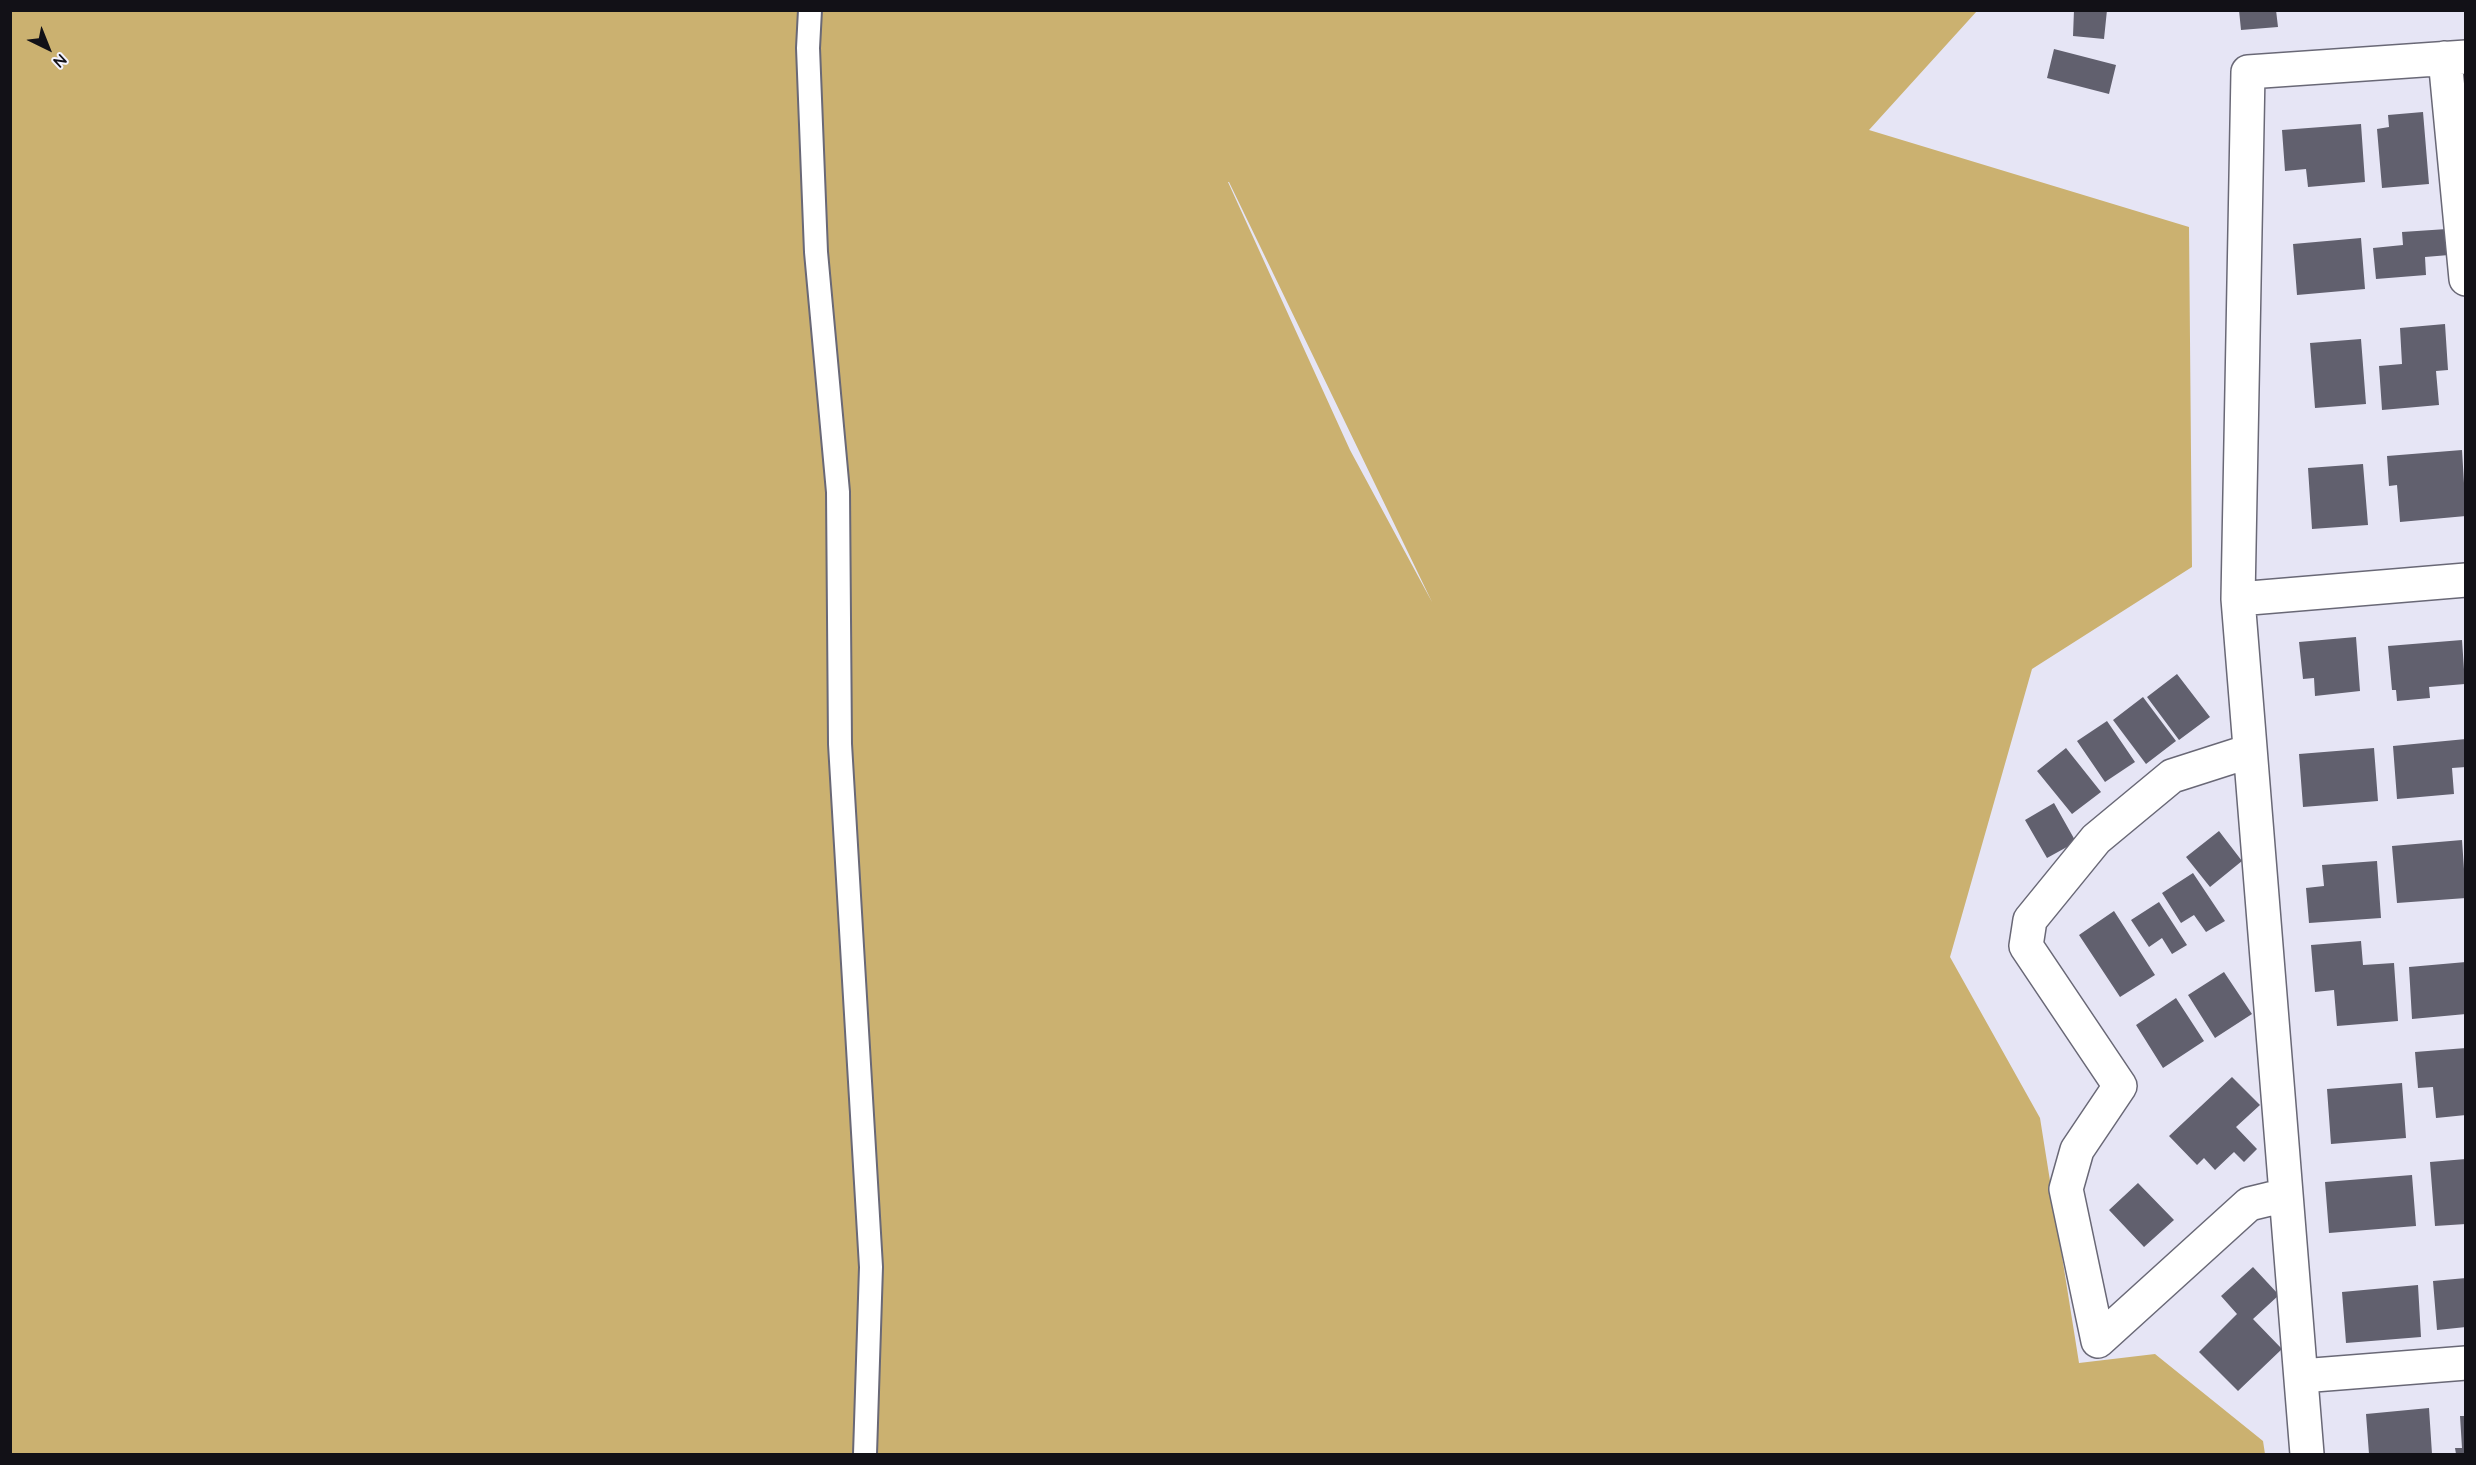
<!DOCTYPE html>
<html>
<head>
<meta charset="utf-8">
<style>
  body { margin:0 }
  #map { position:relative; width:2476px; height:1465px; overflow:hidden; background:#e6e5f5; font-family:Quicksand,sans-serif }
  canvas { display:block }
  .frame { position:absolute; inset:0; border:12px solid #121117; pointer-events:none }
  .north { position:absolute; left:18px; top:18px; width:60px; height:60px; -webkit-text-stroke:4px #f4f3fd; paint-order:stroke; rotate:137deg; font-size:16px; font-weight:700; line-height:24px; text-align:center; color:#121117 }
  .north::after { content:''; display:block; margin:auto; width:21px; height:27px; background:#121117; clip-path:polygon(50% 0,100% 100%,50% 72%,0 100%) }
</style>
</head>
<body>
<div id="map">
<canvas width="2476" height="1465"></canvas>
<div class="frame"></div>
<div class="north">N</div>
</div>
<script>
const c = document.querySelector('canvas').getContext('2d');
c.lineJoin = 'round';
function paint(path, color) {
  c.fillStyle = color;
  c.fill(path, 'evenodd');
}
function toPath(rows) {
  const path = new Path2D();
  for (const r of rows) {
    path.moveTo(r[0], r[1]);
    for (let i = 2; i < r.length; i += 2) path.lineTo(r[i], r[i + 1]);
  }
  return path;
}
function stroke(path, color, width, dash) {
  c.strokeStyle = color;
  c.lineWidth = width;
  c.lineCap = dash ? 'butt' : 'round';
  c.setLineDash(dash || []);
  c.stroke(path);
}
paint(toPath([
  [10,11,1977,11,1869,130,2189,227,2192,567,2032,669,1950,957,2040,1118,2079,1363,2155,1354,2263,1441,2265,1454,11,1454],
  [1228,182,1229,182,1432,602,1350,450]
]), '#cbb170');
paint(toPath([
  [2074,10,2107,10,2104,39,2073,36],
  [2239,10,2276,10,2278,27,2241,30],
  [2054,49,2116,65,2109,94,2047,78],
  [2423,112,2429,184,2382,188,2377,129,2389,127,2388,115],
  [2361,124,2365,182,2308,187,2306,169,2285,171,2282,130],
  [2447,229,2449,255,2425,257,2426,275,2376,279,2373,248,2403,245,2402,232],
  [2361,238,2365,289,2297,295,2293,244],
  [2445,324,2448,370,2436,371,2439,405,2382,410,2379,366,2402,364,2400,328],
  [2361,339,2366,404,2315,408,2310,343],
  [2462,450,2466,516,2400,522,2397,485,2389,486,2387,456],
  [2363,464,2368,525,2312,529,2308,468],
  [2356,637,2360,691,2315,696,2314,678,2303,679,2299,642],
  [2462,640,2465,684,2429,687,2430,698,2397,701,2396,690,2392,690,2388,646],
  [2177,674,2210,717,2179,740,2147,697],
  [2143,697,2176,741,2146,764,2113,720],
  [2107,721,2135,762,2105,782,2077,741],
  [2466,739,2466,767,2452,768,2454,794,2397,799,2393,746],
  [2066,748,2101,792,2072,814,2037,771],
  [2374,748,2378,801,2303,807,2299,754],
  [2054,803,2076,842,2047,858,2025,820],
  [2219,831,2242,861,2210,887,2186,857],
  [2462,840,2466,898,2397,903,2392,846],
  [2377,861,2381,918,2309,923,2306,888,2324,886,2322,865],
  [2193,873,2225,921,2206,932,2194,915,2181,923,2162,893],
  [2159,902,2187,945,2172,954,2162,938,2149,947,2131,920],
  [2114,911,2155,975,2120,997,2079,935],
  [2361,941,2363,965,2394,963,2398,1021,2337,1026,2334,990,2315,992,2311,945],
  [2466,962,2466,1014,2412,1019,2409,967],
  [2224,972,2252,1014,2215,1038,2188,995],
  [2176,998,2204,1041,2163,1068,2136,1025],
  [2466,1048,2466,1115,2436,1118,2433,1087,2418,1088,2415,1052],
  [2232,1077,2260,1105,2236,1127,2257,1149,2244,1162,2234,1152,2215,1170,2204,1158,2197,1165,2169,1136],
  [2402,1083,2406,1138,2331,1144,2327,1089],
  [2466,1159,2466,1224,2435,1226,2430,1162],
  [2412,1175,2416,1226,2329,1233,2325,1182],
  [2138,1183,2174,1220,2144,1247,2109,1210],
  [2253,1267,2279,1295,2253,1319,2282,1349,2238,1391,2199,1352,2237,1314,2221,1296],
  [2466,1278,2466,1327,2437,1330,2433,1281],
  [2418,1285,2421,1337,2346,1343,2342,1292],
  [2429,1408,2432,1454,2369,1454,2366,1414],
  [2460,1416,2466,1416,2466,1454,2456,1454,2455,1448,2462,1448]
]), '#61606e');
const lane = toPath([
  [810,10,808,48,816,252,838,492,840,744,871,1267,865,1454]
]);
const street = toPath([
  [2445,58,2466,279],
  [2238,599,2466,580],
  [2250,751,2172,776,2096,839,2030,920,2026,946,2120,1086,2077,1150,2066,1189,2098,1341,2249,1204,2286,1195],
  [2301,1376,2466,1363],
  [2307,1454,2238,599,2248,72,2466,57]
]);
stroke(lane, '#696876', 26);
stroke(street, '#696876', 36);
stroke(lane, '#fff', 22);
stroke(street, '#fff', 33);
</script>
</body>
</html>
